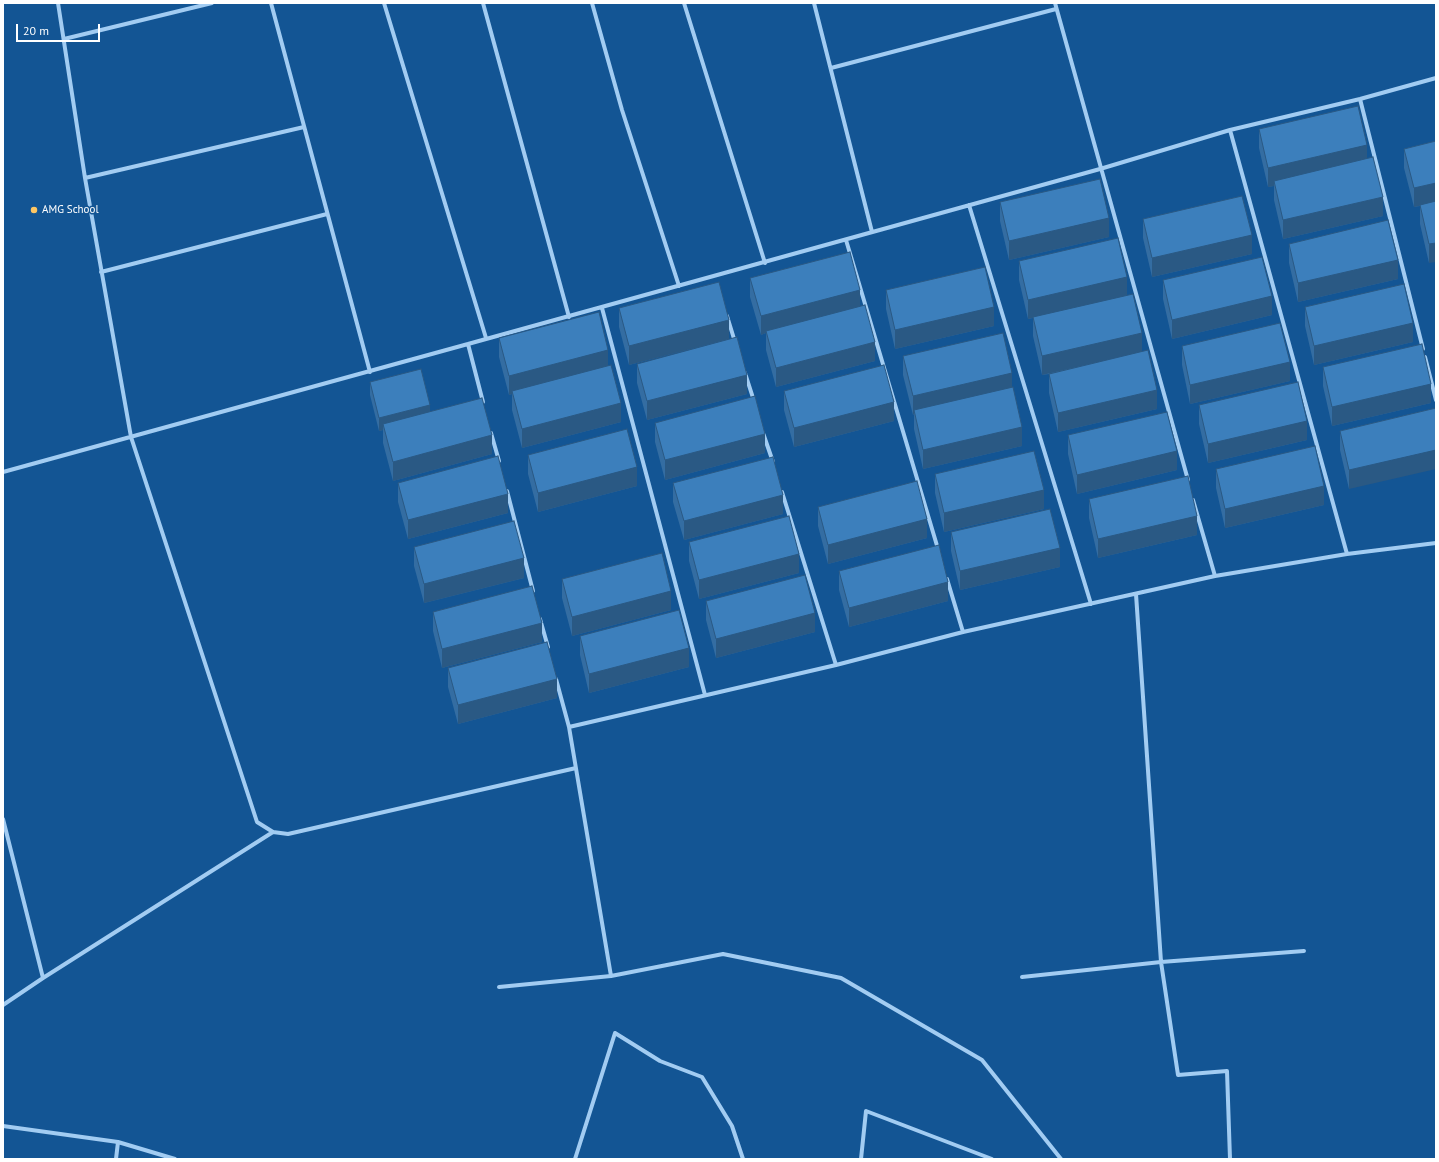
<!DOCTYPE html>
<html>
<head>
<meta charset="utf-8">
<style>
  body { margin:0 }
  #map { position:relative; width:1439px; height:1162px; overflow:hidden; background:#135594; font-family:"PT Sans",sans-serif }
  canvas { display:block }
  .frame { position:absolute; inset:0; border:4px solid #fff; pointer-events:none }
  .scale { position:absolute; left:16px; top:24px; width:84px; height:18px; box-sizing:border-box; border:2px solid #fff; border-top:0; padding-left:5px; font-size:12px; line-height:14px; white-space:nowrap; color:#fff; -webkit-text-stroke:3px #135594; paint-order:stroke }
</style>
</head>
<body>
<div id="map">
<canvas width="1439" height="1162"></canvas>
<div class="frame"></div>
<div class="scale">20 m</div>
</div>
<script>
const c = document.querySelector('canvas').getContext('2d');
c.lineJoin = 'round';
function toPath(rows) {
  const path = new Path2D();
  for (const r of rows) {
    path.moveTo(r[0], r[1]);
    for (let i = 2; i < r.length; i += 2) path.lineTo(r[i], r[i + 1]);
  }
  return path;
}
function stroke(path, color, width, dash) {
  c.strokeStyle = color;
  c.lineWidth = width;
  c.lineCap = dash ? 'butt' : 'round';
  c.setLineDash(dash || []);
  c.stroke(path);
}
function paint(path, color) {
  c.fillStyle = color;
  c.fill(path, 'evenodd');
}
function label(font, color, halo, rows, align = 'center') {
  c.font = font + ' "PT Sans",sans-serif';
  c.lineWidth = 3;
  c.setLineDash([]);
  c.textBaseline = 'middle';
  c.strokeStyle = halo;
  c.fillStyle = color;
  for (const [text, x, y, turn = 0] of rows) {
    c.save();
    c.translate(x, y);
    c.rotate((+turn || 0) * Math.PI / 180);
    c.textAlign = isNaN(turn) ? turn : align;
    if (halo) c.strokeText(text, 0, 0);
    c.fillText(text, 0, 0);
    c.restore();
  }
}
stroke(toPath([
  [58,3,85,178,131,437,257,822,273,832,288,834,576,768],
  [271,3,370,372],
  [384,3,486,338],
  [483,3,569,317],
  [592,3,622,110,679,286],
  [684,3,765,263],
  [814,3,872,232],
  [1055,3,1188,480],
  [64,39,212,3],
  [831,68,1056,9],
  [1360,99,1423,349],
  [1230,130,1347,554],
  [85,178,304,127],
  [969,205,1091,604],
  [846,240,938,549],
  [101,272,327,214],
  [602,308,705,695],
  [727,316,735,342],
  [468,344,1100,169,1230,130,1360,99,1436,78],
  [1425,357,1436,400],
  [745,373,754,401],
  [491,433,499,461],
  [763,433,773,462],
  [3,472,468,344,483,402],
  [507,491,533,591],
  [782,492,836,665],
  [1193,500,1215,576],
  [947,579,963,632],
  [540,619,548,647],
  [556,679,569,727,611,976],
  [569,727,836,665,963,632,1215,576,1347,554,1436,543],
  [3,819,43,978],
  [1022,977,1161,962,1136,594],
  [499,987,611,976,723,954,841,978,982,1060,1061,1159],
  [3,1005,43,978,273,832],
  [3,1126,118,1142,175,1159],
  [116,1159,118,1142],
  [575,1159,615,1033,660,1061,702,1077,732,1126,743,1159],
  [861,1159,866,1111,992,1159],
  [1230,1159,1227,1071,1178,1075,1161,962,1304,951]
]), '#a2ccf2', 4);
paint(toPath([
  [1259,129,1367,159,1383,216,1283,239,1274,200,1274,186,1268,187,1259,148],
  [1436,141,1429,263,1420,224,1420,206,1414,207,1404,168,1404,149],
  [1000,202,1109,237,1009,260,1000,221],
  [1143,219,1252,254,1152,277,1143,238],
  [1289,244,1398,279,1298,302,1289,263],
  [1019,261,1127,295,1157,409,1058,432,1049,393,1049,374,1042,375,1033,336,1033,318,1028,319,1019,280],
  [750,278,860,306,875,361,776,387,766,350,766,333,761,335,750,297],
  [1163,280,1272,315,1172,339,1163,299],
  [886,290,994,326,895,349,886,309],
  [1305,307,1413,342,1314,365,1305,326],
  [619,308,729,339,629,365,619,327],
  [499,338,608,366,621,422,522,448,512,410,512,394,509,395,499,357],
  [1182,346,1290,381,1190,404,1182,365],
  [903,356,1012,387,1022,446,923,469,914,429,914,414,913,415,903,375],
  [637,364,747,394,647,420,637,383],
  [1323,367,1431,403,1332,426,1323,386],
  [370,382,430,412,492,454,393,481,383,443,383,430,379,431,370,395],
  [784,391,894,421,794,447,784,410],
  [1199,405,1307,440,1208,463,1199,424],
  [1436,408,1349,489,1340,450,1340,431],
  [655,423,765,453,665,480,655,442],
  [1068,435,1177,470,1077,494,1068,454],
  [528,455,637,486,538,512,528,474],
  [1216,469,1324,505,1225,528,1216,488],
  [935,474,1044,509,944,532,935,493],
  [398,483,508,513,408,539,398,502],
  [673,483,783,514,684,540,673,502],
  [1089,499,1197,535,1098,558,1089,518],
  [818,507,927,538,828,564,818,526],
  [951,532,1060,567,960,590,951,551],
  [689,542,799,573,699,599,689,561],
  [414,547,524,578,424,603,414,566],
  [839,571,948,601,849,627,839,590],
  [562,579,671,610,572,636,562,598],
  [706,601,815,632,716,658,706,620],
  [433,612,542,642,442,668,433,631],
  [580,636,689,667,589,693,580,655],
  [448,668,557,698,458,724,448,687]
]), '#346da2');
paint(toPath([
  [1367,145,1367,164,1274,181,1274,186,1268,187,1268,168],
  [1436,183,1436,202,1414,207,1414,188],
  [1383,197,1383,216,1283,239,1283,220],
  [1109,218,1109,237,1009,260,1009,241],
  [1252,235,1252,254,1152,277,1152,258],
  [1436,243,1436,262,1429,263,1429,244],
  [1398,260,1398,279,1298,302,1298,283],
  [1127,277,1127,296,1028,319,1028,300],
  [860,290,860,309,766,331,766,333,761,335,761,316],
  [1272,296,1272,315,1172,339,1172,320],
  [994,307,994,326,895,349,895,330],
  [729,320,729,339,629,365,629,346],
  [1413,323,1413,342,1314,365,1314,346],
  [1142,333,1142,352,1042,375,1042,356],
  [875,342,875,361,776,387,776,368],
  [608,350,608,369,512,391,512,394,509,395,509,376],
  [1290,362,1290,381,1190,404,1190,385],
  [1012,373,1012,392,914,410,914,414,913,415,913,396],
  [747,375,747,394,647,420,647,401],
  [1431,384,1431,403,1332,426,1332,407],
  [1157,390,1157,409,1058,432,1058,413],
  [894,402,894,421,794,447,794,428],
  [621,403,621,422,522,448,522,429],
  [430,405,430,417,383,424,383,430,379,431,379,418],
  [1307,421,1307,440,1208,463,1208,444],
  [1022,427,1022,446,923,469,923,450],
  [765,434,765,453,665,480,665,460],
  [492,435,492,454,393,481,393,462],
  [1436,450,1436,469,1349,489,1349,470],
  [1177,451,1177,470,1077,494,1077,475],
  [637,467,637,486,538,512,538,493],
  [1324,486,1324,505,1225,528,1225,509],
  [1044,490,1044,509,944,532,944,513],
  [508,494,508,513,408,539,408,520],
  [783,495,783,514,684,540,684,521],
  [1197,516,1197,535,1098,558,1098,539],
  [927,519,927,538,828,564,828,545],
  [1060,548,1060,567,960,590,960,571],
  [799,554,799,573,699,599,699,580],
  [524,558,524,578,424,603,424,584],
  [948,582,948,601,849,627,849,608],
  [671,591,671,610,572,636,572,617],
  [815,613,815,632,716,658,716,639],
  [542,623,542,642,442,668,442,649],
  [689,648,689,667,589,693,589,674],
  [557,679,557,698,458,724,458,705]
]), '#2a5984');
const building = toPath([
  [1358,106,1367,145,1268,168,1259,129,1358,106],
  [1436,141,1436,183,1414,188,1404,149,1436,141],
  [1373,157,1383,197,1283,220,1274,181,1373,157],
  [1100,179,1109,218,1009,241,1000,202,1100,179],
  [1242,196,1252,235,1152,258,1143,219,1242,196],
  [1436,201,1436,243,1429,244,1420,205,1436,201],
  [1388,220,1398,260,1298,283,1289,244,1388,220],
  [1118,238,1127,277,1028,300,1019,261,1118,238],
  [850,252,860,290,761,316,750,278,850,252],
  [1262,257,1272,296,1172,320,1163,280,1262,257],
  [985,267,994,307,895,330,886,290,985,267],
  [719,282,729,320,629,346,619,308,719,282],
  [1404,284,1413,323,1314,346,1305,307,1404,284],
  [1133,294,1142,333,1042,356,1033,317,1133,294],
  [865,305,875,342,776,368,766,331,865,305],
  [599,312,608,350,509,376,499,338,599,312],
  [1280,323,1290,362,1190,385,1182,346,1280,323],
  [1003,333,1012,373,913,396,903,356,1003,333],
  [737,337,747,375,647,401,637,364,737,337],
  [1422,344,1431,384,1332,407,1323,367,1422,344],
  [1148,350,1157,390,1058,413,1049,374,1148,350],
  [611,365,621,403,522,429,512,391,611,365],
  [884,365,894,402,794,428,784,391,884,365],
  [421,369,430,405,379,418,370,382,421,369],
  [1298,382,1307,421,1208,444,1199,405,1298,382],
  [1013,387,1022,427,923,450,914,410,1013,387],
  [755,396,765,434,665,460,655,423,755,396],
  [482,398,492,435,393,462,383,424,482,398],
  [1436,408,1436,450,1349,470,1340,431,1436,408],
  [1167,412,1177,451,1077,475,1068,435,1167,412],
  [627,429,637,467,538,493,528,455,627,429],
  [1315,446,1324,486,1225,509,1216,469,1315,446],
  [1034,451,1044,490,944,513,935,474,1034,451],
  [498,456,508,494,408,520,398,483,498,456],
  [773,457,783,495,684,521,673,483,773,457],
  [1188,476,1197,516,1098,539,1089,499,1188,476],
  [917,481,927,519,828,545,818,507,917,481],
  [1050,509,1060,548,960,571,951,532,1050,509],
  [789,516,799,554,699,580,689,542,789,516],
  [514,521,524,558,424,584,414,547,514,521],
  [939,545,948,582,849,608,839,571,939,545],
  [662,553,671,591,572,617,562,579,662,553],
  [805,575,815,613,716,639,706,601,805,575],
  [532,586,542,623,442,649,433,612,532,586],
  [679,610,689,648,589,674,580,636,679,610],
  [547,642,557,679,458,705,448,668,547,642]
]);
paint(building, '#3c7fbc');
stroke(building, '#2a5984', 1);
for (const [x, y, r, color] of [
  [34,210,4,"#ffc763"]
]) {
  const dot = new Path2D();
  dot.arc(x, y, r, 0, 2 * Math.PI);
  c.fillStyle = color;
  c.fill(dot);
  stroke(dot, '#135594', 1.5);
}
label('11px', '#fff', '#135594', [
  ["AMG School",42,210]
], 'left');
</script>
</body>
</html>
